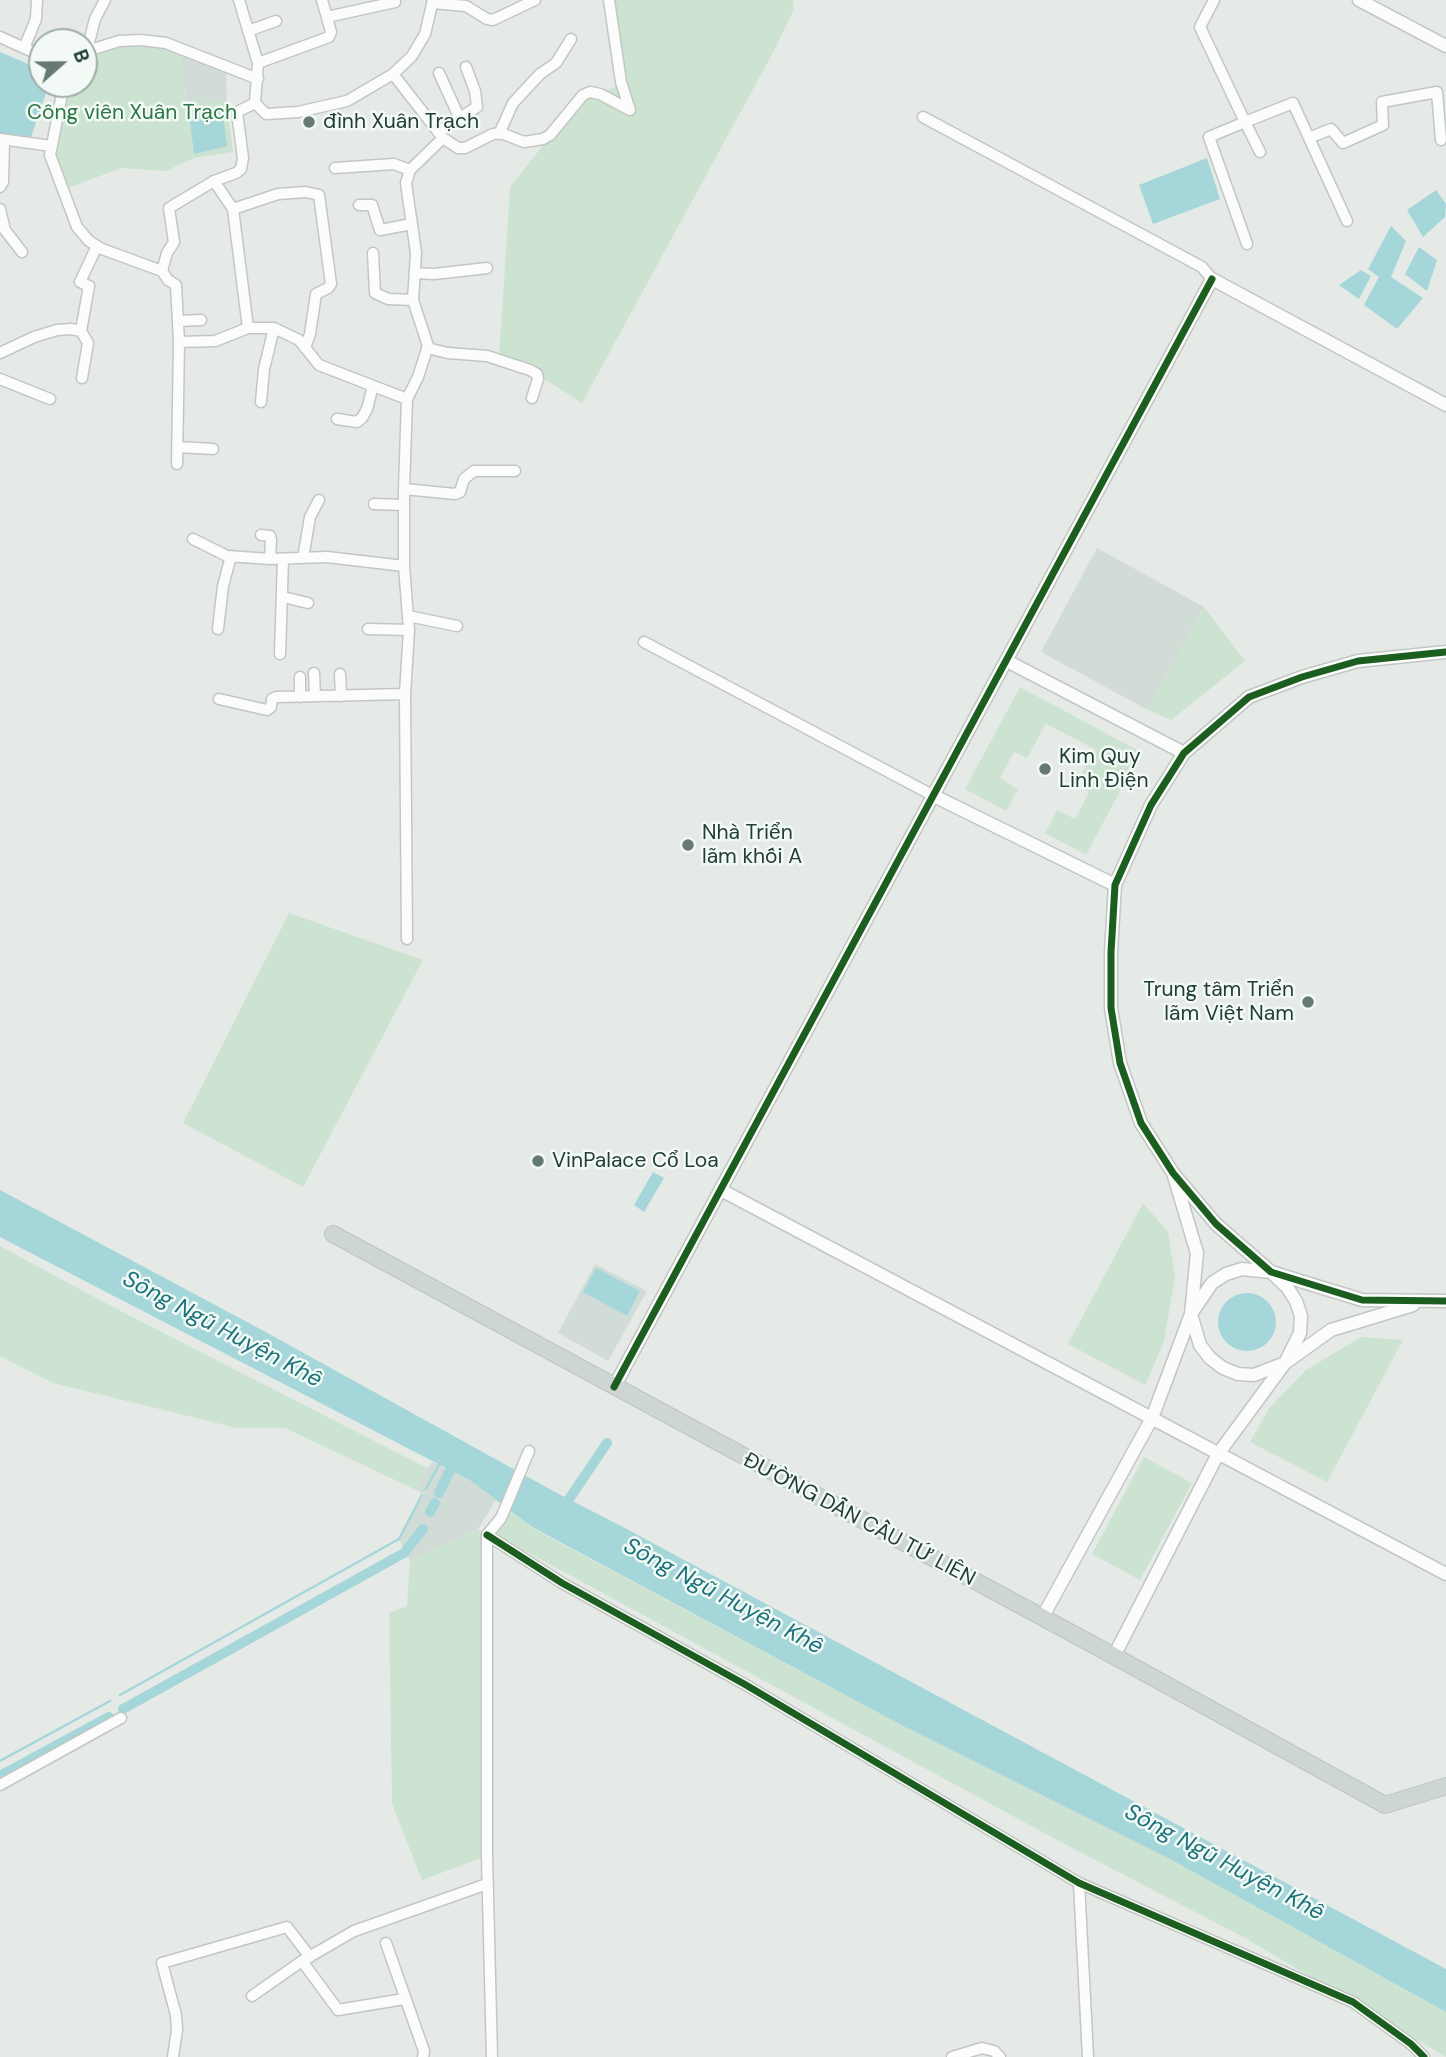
<!DOCTYPE html>
<html>
<head>
<meta charset="utf-8">
<style>
  body { margin:0 }
  #map { position:relative; width:1446px; height:2057px; overflow:hidden; background:#e5eae7; font-family:"DM Sans",sans-serif }
  canvas { display:block }
  .north { position:absolute; left:28px; top:28px; width:70px; height:70px; box-sizing:border-box; background:#f3f9f5; border:2px solid #9faea8; border-radius:50%; rotate:69deg; font-size:19px; font-weight:700; line-height:28px; text-align:center; color:#223e34 }
  .north::after { content:''; display:block; margin:auto; width:24px; height:32px; background:#667a73; clip-path:polygon(50% 0,100% 100%,50% 72%,0 100%) }
</style>
</head>
<body>
<div id="map">
<canvas width="1446" height="2057"></canvas>
<div class="north">B</div>
</div>
<script>
const c = document.querySelector('canvas').getContext('2d');
c.lineJoin = 'round';
function paint(path, color) {
  c.fillStyle = color;
  c.fill(path, 'evenodd');
}
function toPath(rows) {
  const path = new Path2D();
  for (const r of rows) {
    if (r.length === 3) {
      path.moveTo(r[0] + r[2], r[1]);
      path.arc(r[0], r[1], r[2], 0, 2 * Math.PI);
      continue;
    }
    path.moveTo(r[0], r[1]);
    for (let i = 2; i < r.length; i += 2) path.lineTo(r[i], r[i + 1]);
  }
  return path;
}
function stroke(path, color, width, dash) {
  c.strokeStyle = color;
  c.lineWidth = width;
  c.lineCap = dash ? 'butt' : 'round';
  c.setLineDash(dash || []);
  c.stroke(path);
}
function label(font, color, halo, rows, align = 'center') {
  c.font = font + ' "DM Sans",sans-serif';
  c.lineWidth = 5;
  c.setLineDash([]);
  c.textBaseline = 'middle';
  c.strokeStyle = halo;
  c.fillStyle = color;
  for (const [text, x, y, turn = 0] of rows) {
    c.save();
    c.translate(x, y);
    c.rotate((+turn || 0) * Math.PI / 180);
    c.textAlign = isNaN(turn) ? turn : align;
    if (halo) c.strokeText(text, 0, 0);
    c.fillText(text, 0, 0);
    c.restore();
  }
}
paint(toPath([
  [179,48,226,72,227,102,186,102],
  [1097,548,1204,607,1148,710,1041,652],
  [595,1264,647,1291,608,1361,558,1333],
  [433,1462,471,1481,496,1500,478,1529,410,1561,399,1539,424,1494,416,1490,427,1468]
]), '#d2dcd7');
paint(toPath([
  [609,0,793,0,794,9,775,49,582,403,537,374,499,359,510,187,583,95,601,94,621,83],
  [119,41,179,48,186,102,227,102,233,152,194,158,166,171,121,168,63,190,50,155,64,84,84,84,84,52],
  [1204,607,1245,661,1171,720,1148,710],
  [1020,687,1141,752,1086,855,1045,833,1057,810,1075,819,1089,792,1076,785,1095,749,1046,724,1027,758,1014,752,1000,778,1018,789,1006,811,965,789],
  [289,913,423,960,303,1187,183,1123],
  [1143,1203,1168,1232,1175,1277,1164,1342,1145,1385,1068,1344],
  [0,1246,111,1306,427,1468,416,1490,285,1428,237,1428,53,1383,0,1356],
  [1361,1337,1403,1340,1327,1482,1250,1442,1269,1408,1306,1370],
  [1144,1457,1192,1483,1140,1580,1092,1554],
  [511,1511,532,1528,905,1727,1170,1859,1446,2012,1446,2057,1245,1938,1057,1840,494,1534],
  [478,1529,487,1535,487,1856,422,1880,392,1804,389,1613,407,1606,410,1561]
]), '#cde3d2');
paint(toPath([
  [0,52,42,70,42,84,49,84,30,140,0,133],
  [222,108,227,146,194,154,189,113],
  [1207,158,1220,199,1153,224,1139,185],
  [1436,190,1446,204,1445,217,1423,237,1407,210],
  [1391,226,1406,241,1391,277,1423,298,1397,329,1364,305,1379,277,1368,269],
  [1419,247,1437,260,1427,291,1405,274],
  [1361,270,1371,276,1359,299,1339,285],
  [653,1172,664,1178,644,1212,634,1205],
  [0,1190,262,1330,555,1492,621,1526,1446,1969,1446,2012,1170,1859,905,1727,532,1527,471,1481,0,1237],
  [596,1268,640,1291,627,1316,583,1292],
  [1247,1322,29]
]), '#a5d6d9');
stroke(toPath([
  [426,1489,440,1463],
  [120,1695,399,1539,422,1495],
  [0,1761,110,1701]
]), '#a5d6d9', 2.5);
stroke(toPath([
  [439,1493,456,1458],
  [563,1508,607,1443],
  [430,1512,435,1503],
  [123,1709,404,1553,423,1529],
  [0,1776,109,1717]
]), '#a5d6d9', 10);
const minor = toPath([
  [239,0,258,63,255,103],
  [609,0,621,82,630,110],
  [1214,0,1200,27,1245,122,1293,103,1309,138,1331,129,1343,143,1383,125,1382,102,1437,92,1441,140],
  [432,3,466,6,487,19,493,20,535,0],
  [327,17,395,2],
  [248,31,276,21],
  [0,37,42,56],
  [24,48,36,19,37,0],
  [87,50,95,19,105,0],
  [84,52,119,41,141,40,166,43,258,79],
  [258,63,329,37,331,32,322,0],
  [439,73,460,119],
  [393,74,443,138,458,148,465,148,493,134,501,133,524,142,543,139,550,135,583,95,590,92,600,94,630,110],
  [64,84,50,155,77,227,89,241,102,249,162,271,168,280,176,285,179,342,177,464],
  [255,103,266,114,298,112,347,101,393,74,412,56,425,34,433,0],
  [923,117,1202,267,1212,279],
  [438,132,477,107,475,91,466,67],
  [499,134,513,103,540,74,556,63,571,39],
  [1309,138,1347,221],
  [0,139,52,146],
  [335,168,394,164,410,170],
  [214,181,233,209,248,328],
  [0,187,3,182,4,141],
  [359,205,372,205,380,230,412,224],
  [0,209,5,230,22,252],
  [233,209,278,194,306,192,319,195,331,284,328,288,316,294,310,334,305,348],
  [1247,244,1209,137,1245,122,1260,152],
  [373,253,375,293,388,299,413,300],
  [162,271,167,253,174,242,169,208,214,181,236,173,241,169,243,158,237,112,255,103],
  [415,273,434,274,487,268],
  [178,321,201,320],
  [81,331,89,286,80,282,97,246],
  [179,342,215,341,248,328,274,328,299,340,319,365,407,399],
  [427,348,448,353,487,356,530,370,537,374,538,379,532,398],
  [0,353,34,337,57,330,71,329,81,331,88,343,82,378],
  [0,379,50,399],
  [261,402,264,369,274,328],
  [337,419,357,422,362,418,367,409,373,386],
  [177,447,213,449],
  [404,489,455,494,460,492,464,479,474,471,515,471],
  [374,504,404,505],
  [261,535,270,536,271,540,270,559],
  [193,539,227,556,270,559,327,557,404,566],
  [303,558,310,517,319,500],
  [283,597,308,603],
  [408,616,457,626],
  [218,629,223,586,231,556],
  [368,629,409,630],
  [644,642,934,796],
  [280,654,283,559],
  [314,673,315,696],
  [340,674,341,696],
  [300,677,300,697],
  [219,699,267,710,271,707,272,699,276,697,405,694],
  [407,939,405,694,409,630,404,566,404,489,407,399,418,377,428,346,413,300,416,253,406,183,410,170,443,138],
  [487,1535,562,1583,746,1685,1079,1883,1353,2002,1411,2044,1424,2057],
  [0,1785,121,1718],
  [1079,1883,1088,2057],
  [386,1943,424,2051,423,2057],
  [302,1961,338,2010,404,1999],
  [252,1996,302,1961,354,1931,487,1884],
  [173,2057,177,2030,176,2015,162,1963,287,1927,310,1957],
  [492,2057,487,1856,487,1535,501,1518,529,1451],
  [952,2057,982,2048,994,2051,1000,2057]
]);
const tertiary = toPath([
  [1359,0,1446,46],
  [1446,652,1358,661,1302,677,1249,697,1184,753,1151,805,1115,885,1111,952,1111,1008,1120,1063,1141,1123,1173,1173,1216,1224,1271,1272,1362,1300,1446,1301],
  [1007,661,1184,753],
  [934,796,1115,885],
  [721,1190,1446,1574],
  [1242,1269,1271,1272,1287,1287,1296,1301,1301,1316,1300,1333,1285,1363,1254,1375,1238,1374,1223,1368,1210,1358,1200,1345,1191,1314,1212,1283,1226,1274,1242,1269],
  [614,1387,1212,279,1446,405],
  [1042,1618,1152,1418,1191,1314,1197,1253,1174,1176],
  [1114,1656,1218,1454,1285,1363,1331,1330,1413,1305]
]);
const primary = toPath([
  [333,1234,1114,1656,1385,1805,1446,1786]
]);
stroke(minor, '#c2c7c4', 13);
stroke(tertiary, '#c2c7c4', 15);
stroke(primary, '#bdc6c2', 18);
stroke(minor, '#fbfcfb', 10);
stroke(tertiary, '#fbfcfb', 12);
stroke(primary, '#cdd6d3', 16);
stroke(toPath([
  [1446,652,1358,661,1302,677,1249,697,1184,753,1151,805,1115,885,1111,952,1111,1008,1120,1063,1141,1123,1173,1173,1216,1224,1271,1272,1362,1300,1446,1301],
  [614,1387,1212,279],
  [487,1535,562,1583,746,1685,1079,1883,1353,2002,1411,2044,1424,2057]
]), '#1b5e20', 7);
for (const [x, y, r, color] of [
  [309,122,7,"#667a73"],
  [1045,769,7,"#667a73"],
  [688,845,7,"#667a73"],
  [1308,1002,7,"#667a73"],
  [538,1161,7,"#667a73"]
]) {
  const dot = new Path2D();
  dot.arc(x, y, r, 0, 2 * Math.PI);
  c.fillStyle = color;
  c.fill(dot);
  stroke(dot, '#f3f9f5', 2.5);
}
label('21px', '#2b7642', '#f3f9f5', [
  ["Công viên Xuân Trạch",132,113]
]);
label('21px', '#223e34', '#f3f9f5', [
  ["đình Xuân Trạch",323,122],
  ["Kim Quy",1059,757],
  ["Linh Điện",1059,781],
  ["Nhà Triển",702,833],
  ["lãm khối A",702,857],
  ["Trung tâm Triển",1294,990,"right"],
  ["lãm Việt Nam",1294,1014,"right"],
  ["VinPalace Cổ Loa",552,1161]
], 'left');
label('21px', '#223e34', '#f3f9f5', [
  ["ĐƯỜNG DẪN CẦU TỨ LIÊN",859,1520,28]
]);
label('italic 23px', '#1a737c', '#f3f9f5', [
  ["Sông Ngũ Huyện Khê",222,1330,28],
  ["Sông Ngũ Huyện Khê",723,1597,28],
  ["Sông Ngũ Huyện Khê",1224,1863,28]
]);
</script>
</body>
</html>
